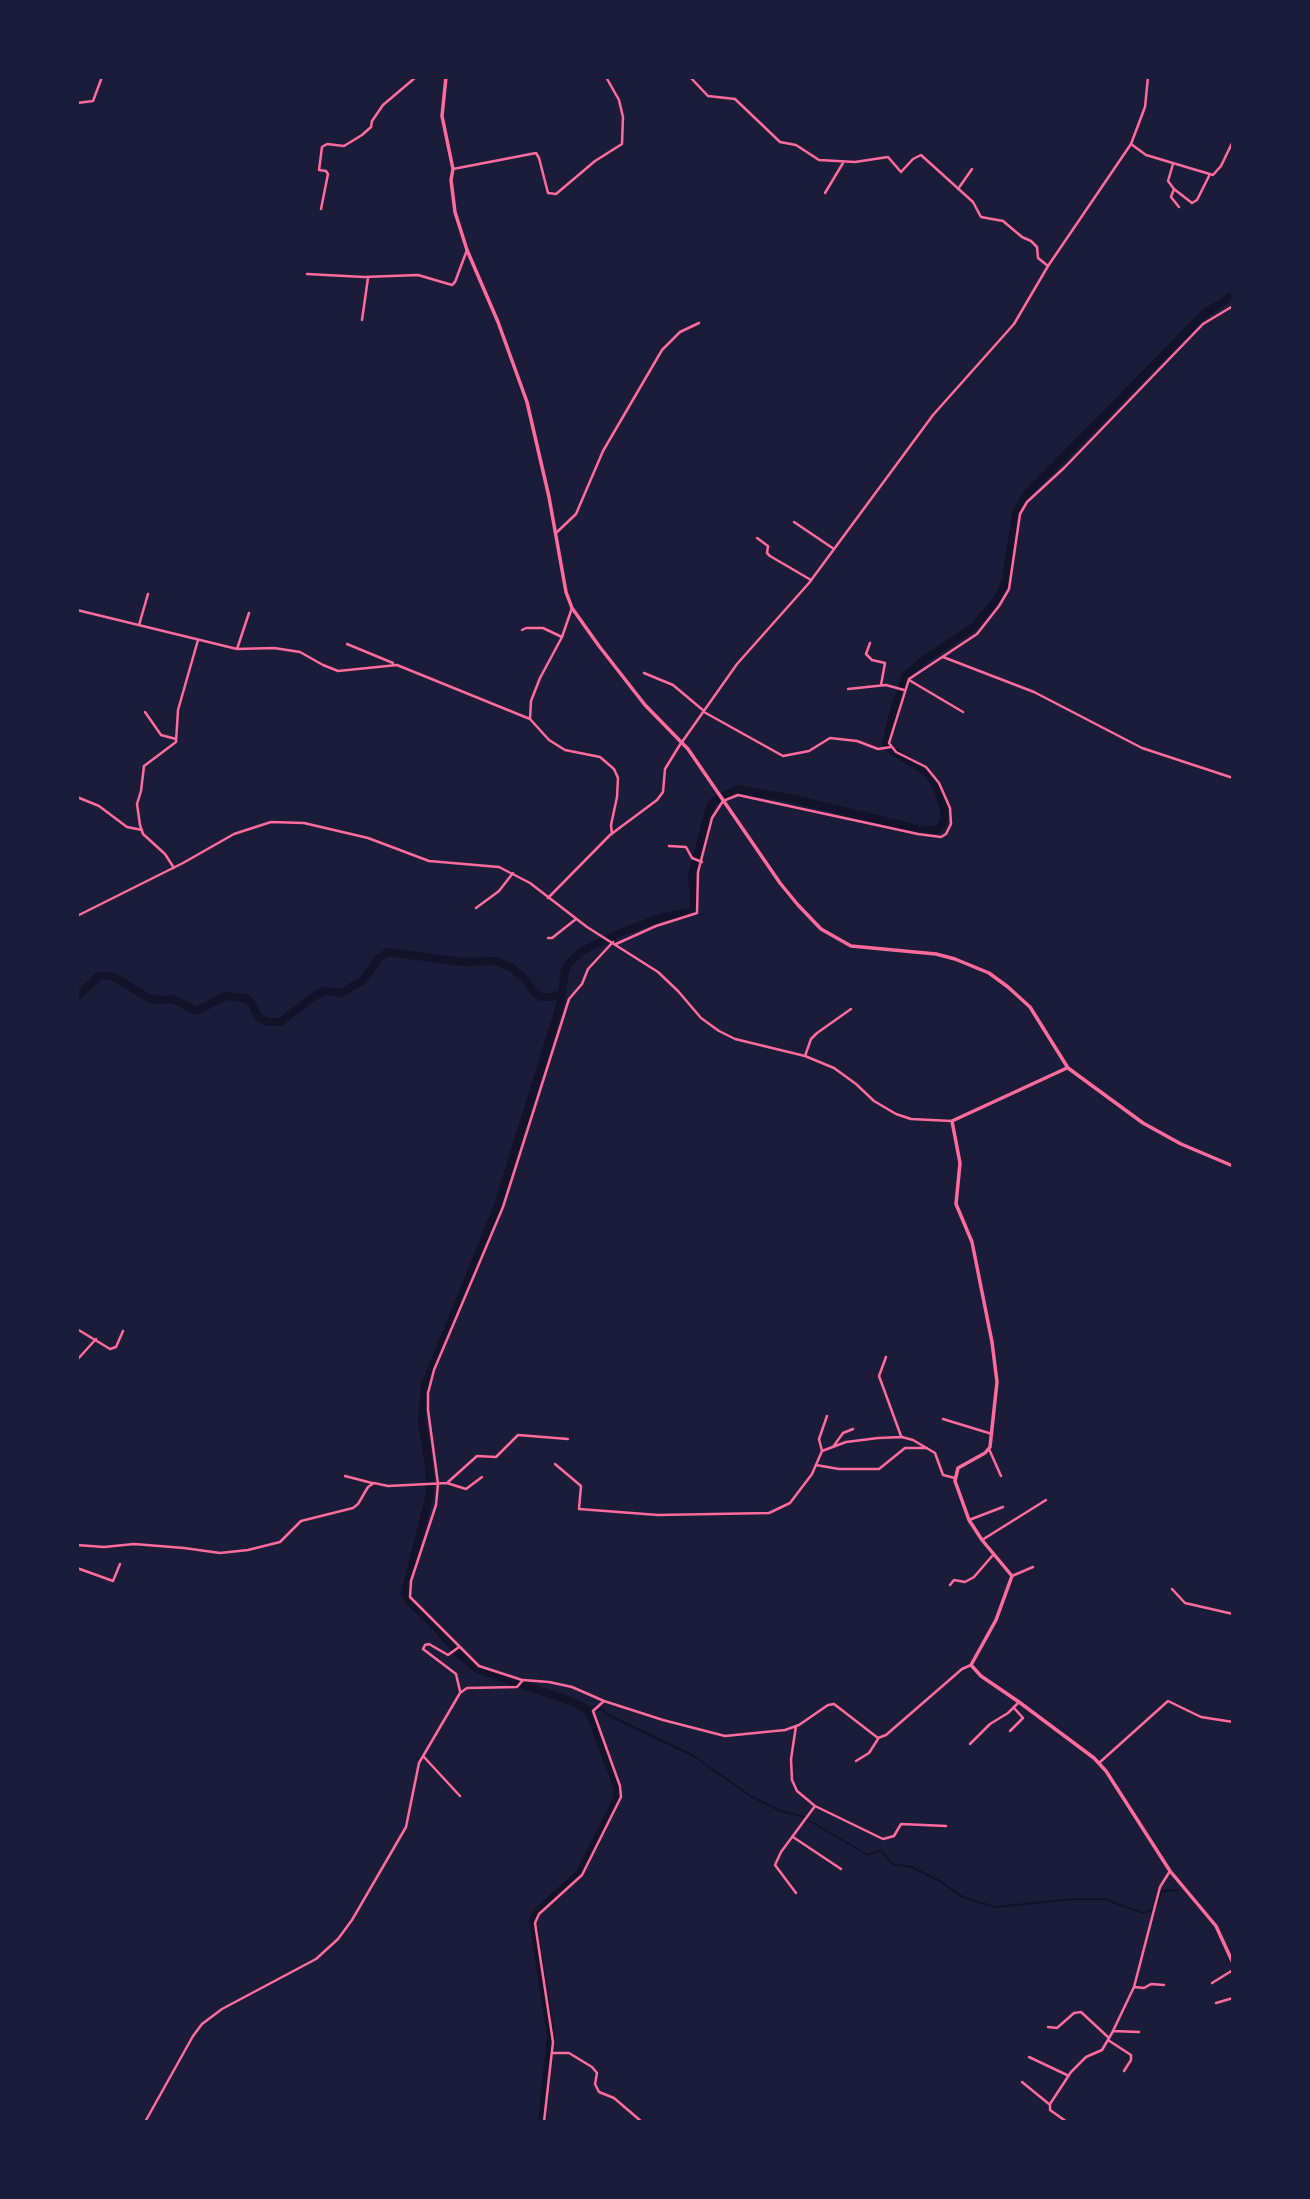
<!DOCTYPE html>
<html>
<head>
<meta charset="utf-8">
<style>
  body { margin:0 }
  #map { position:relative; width:1310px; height:2199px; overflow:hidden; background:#1b1b3a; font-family:Cabin,sans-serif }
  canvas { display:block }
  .frame { position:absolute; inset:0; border:79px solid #1b1b3a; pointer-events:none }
</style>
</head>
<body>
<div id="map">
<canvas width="1310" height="2199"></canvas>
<div class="frame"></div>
</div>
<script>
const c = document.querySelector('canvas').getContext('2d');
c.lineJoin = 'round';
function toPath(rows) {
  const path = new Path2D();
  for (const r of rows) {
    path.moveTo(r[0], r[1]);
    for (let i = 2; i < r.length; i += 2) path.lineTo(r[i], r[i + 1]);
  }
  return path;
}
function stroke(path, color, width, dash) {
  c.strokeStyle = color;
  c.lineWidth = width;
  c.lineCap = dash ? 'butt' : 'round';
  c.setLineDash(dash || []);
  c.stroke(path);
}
stroke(toPath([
  [597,1710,601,1709,608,1715,692,1755,752,1797,781,1811,801,1816,868,1855,880,1850,893,1864,912,1867,940,1881,961,1896,981,1903,997,1907,1074,1899,1104,1899,1143,1913,1155,1909,1162,1891,1177,1890],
  [589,1711,591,1711]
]), '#12122b', 2);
stroke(toPath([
  [77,997,99,976,112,976,149,998,159,1000,172,999,197,1011,225,996,245,998,252,1003,258,1017,267,1022,280,1022,316,995,325,991,341,993,362,981,379,958,388,952,462,962,495,961,511,967,525,979,534,992,541,997,552,997,561,994],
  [542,2122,551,2037,533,1920,538,1911,579,1874,617,1799,618,1789,589,1711,573,1702,477,1669,460,1655,435,1626,409,1601,405,1593,430,1494,429,1465,422,1422,425,1385,497,1208,555,1022,561,1001,565,970,569,963,582,951,622,932,663,917,695,911,692,876,709,810,713,802,737,789,794,799,926,831,938,829,942,825,945,817,943,807,938,790,928,773,893,751,886,743,894,710,906,675,925,659,975,626,1000,595,1006,579,1016,513,1026,495,1204,314,1233,295]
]), '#12122b', 8);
stroke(toPath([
  [690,77,708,96,735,99,780,142,796,145,819,160,855,162,888,157,901,172,913,159,921,155,973,202,981,217,1003,221,1022,237,1031,241,1037,247,1038,258,1048,266],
  [77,103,93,101,102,77],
  [1131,144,1146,155,1213,175,1221,166,1233,141],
  [1173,164,1168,181,1174,189,1192,203,1197,200,1209,176],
  [453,169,536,153,539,158,548,193,556,194,595,161,622,144,623,117,619,100,606,77],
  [958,189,972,169],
  [1174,189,1171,197,1179,207],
  [825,193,843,163],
  [321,209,328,174,326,171,319,170,322,147,327,144,344,146,362,135,371,127,372,121,383,105,416,77],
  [307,274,364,277,418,275,452,285,455,282,467,250],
  [362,320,368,278],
  [794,522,834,549],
  [556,533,576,514,603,451,662,350,680,332,699,323],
  [757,538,768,546,767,553,770,556,811,580],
  [572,608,562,637,540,678,531,701,530,719,549,740,565,750,600,757,614,769,618,778,617,797,611,825,612,834],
  [77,610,237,649,274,648,300,652,323,665,338,671,397,665,530,719],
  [139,625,148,594],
  [522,630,526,628,543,628,562,637],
  [870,643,866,654,872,660,885,663,881,685],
  [347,644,393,663],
  [237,649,249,613],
  [943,657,1034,692,1142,748,1233,778],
  [644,673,673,685,704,711],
  [909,680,963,712],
  [848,689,886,685,904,690],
  [145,712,161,735,176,739],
  [704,712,783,756,809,751,830,738,857,741,878,749,891,747],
  [77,797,99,806,127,827,142,830],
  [669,846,686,847,692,858,702,862],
  [174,868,165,854,143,834,140,825,137,804,141,791,144,766,176,742,178,710,198,640],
  [548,898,610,835,657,800,663,792,665,769,681,743],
  [476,908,499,891,513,873],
  [77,916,183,863,234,834,271,822,304,823,368,838,429,861,499,867,530,883,587,927,658,972,678,991,701,1018,719,1031,735,1039,805,1056,834,1068,856,1084,874,1101,896,1114,911,1119,952,1121],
  [548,938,552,938,576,919],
  [616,944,656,926,697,913,698,872,712,818,723,801,738,795,918,834,941,837,946,834,951,824,950,808,939,783,926,767,896,752,889,743,909,679,977,634,999,606,1009,589,1020,514,1027,502,1064,468,1203,324,1233,306],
  [805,1056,811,1039,817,1033,851,1009],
  [77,1329,110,1349,116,1347,123,1331],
  [886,1357,879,1376,901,1436],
  [77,1360,96,1339],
  [943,1419,992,1434],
  [833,1447,843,1433,853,1429],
  [989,1449,1001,1476],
  [822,1451,819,1439,827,1416],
  [555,1464,581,1486,579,1509,658,1515,769,1513,790,1503,812,1474,822,1451,846,1442,878,1438,902,1437,913,1440,935,1453,943,1475,955,1478],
  [816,1465,839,1469,879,1469,905,1448,927,1448],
  [345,1476,372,1483],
  [447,1483,466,1489,482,1477],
  [969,1520,1003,1507],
  [982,1540,1046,1500],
  [77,1545,104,1547,134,1544,184,1548,220,1553,248,1550,280,1542,301,1521,353,1508,358,1504,368,1487,374,1483,388,1486,447,1483,477,1456,496,1457,518,1435,568,1439],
  [77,1568,113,1581,120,1564],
  [1012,1576,1033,1567],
  [950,1585,954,1580,965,1582,974,1577,993,1555],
  [1172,1589,1185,1603,1233,1614],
  [459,1647,448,1655,429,1644,425,1645,423,1649,456,1674,460,1691],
  [522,1680,479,1666,410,1597,411,1581,436,1505,438,1484,428,1410,428,1393,434,1370,503,1207,569,999,582,984,588,969,613,942],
  [1010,1731,1023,1718,1014,1708],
  [970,1744,990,1724,1008,1713,1019,1702],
  [424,1757,460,1796],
  [856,1761,869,1753,878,1739],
  [1099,1763,1168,1701,1201,1717,1233,1722],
  [815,1806,883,1839,894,1836,901,1824,946,1826],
  [793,1837,841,1869],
  [796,1893,775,1865,781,1852,815,1806,797,1791,792,1780,791,1759,796,1726],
  [1212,1983,1233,1970],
  [1134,1987,1144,1988,1151,1984,1164,1985],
  [1216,2003,1233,1998],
  [1048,2027,1057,2028,1074,2013,1081,2012,1109,2038],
  [1113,2031,1139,2032],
  [1108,2040,1131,2055,1131,2060,1124,2071],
  [553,2053,569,2053,592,2067,597,2073,595,2084,599,2092,614,2098,642,2122],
  [1029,2057,1067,2075],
  [1022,2082,1049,2104],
  [145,2122,193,2036,202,2024,222,2009,316,1959,338,1939,352,1920,406,1827,419,1763,460,1693,467,1688,517,1687,523,1680,549,1682,572,1687,604,1701,663,1720,725,1736,785,1730,799,1725,828,1705,834,1704,878,1738,886,1735,962,1669,971,1665],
  [544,2122,553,2042,535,1923,539,1914,582,1875,621,1797,620,1786,593,1711,604,1701],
  [1067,2122,1050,2110,1050,2104,1071,2072,1086,2057,1102,2050,1112,2033,1134,1987,1160,1887,1170,1871]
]), '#ff6b9d', 2.5);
stroke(toPath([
  [682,742,737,664,809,583,933,415,1014,324,1048,266,1131,144,1145,107,1148,77]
]), '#ff6b9d', 2.5);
stroke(toPath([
  [446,77,442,116,453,169,451,180,455,212,467,250,498,322,527,402,549,497,566,592,572,608,599,646,645,705,688,749,780,883,798,905,821,929,851,946,936,954,955,959,989,973,1008,987,1030,1007,1068,1068,1143,1123,1181,1144,1233,1166],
  [1067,1068,952,1121,960,1163,956,1204,972,1242,992,1342,997,1382,990,1447,985,1453,958,1468,955,1481,969,1520,982,1540,1012,1576,996,1620,971,1665,981,1676,1019,1702,1094,1758,1106,1771,1170,1871,1216,1926,1233,1963]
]), '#ff6b9d', 3.5);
</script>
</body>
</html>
